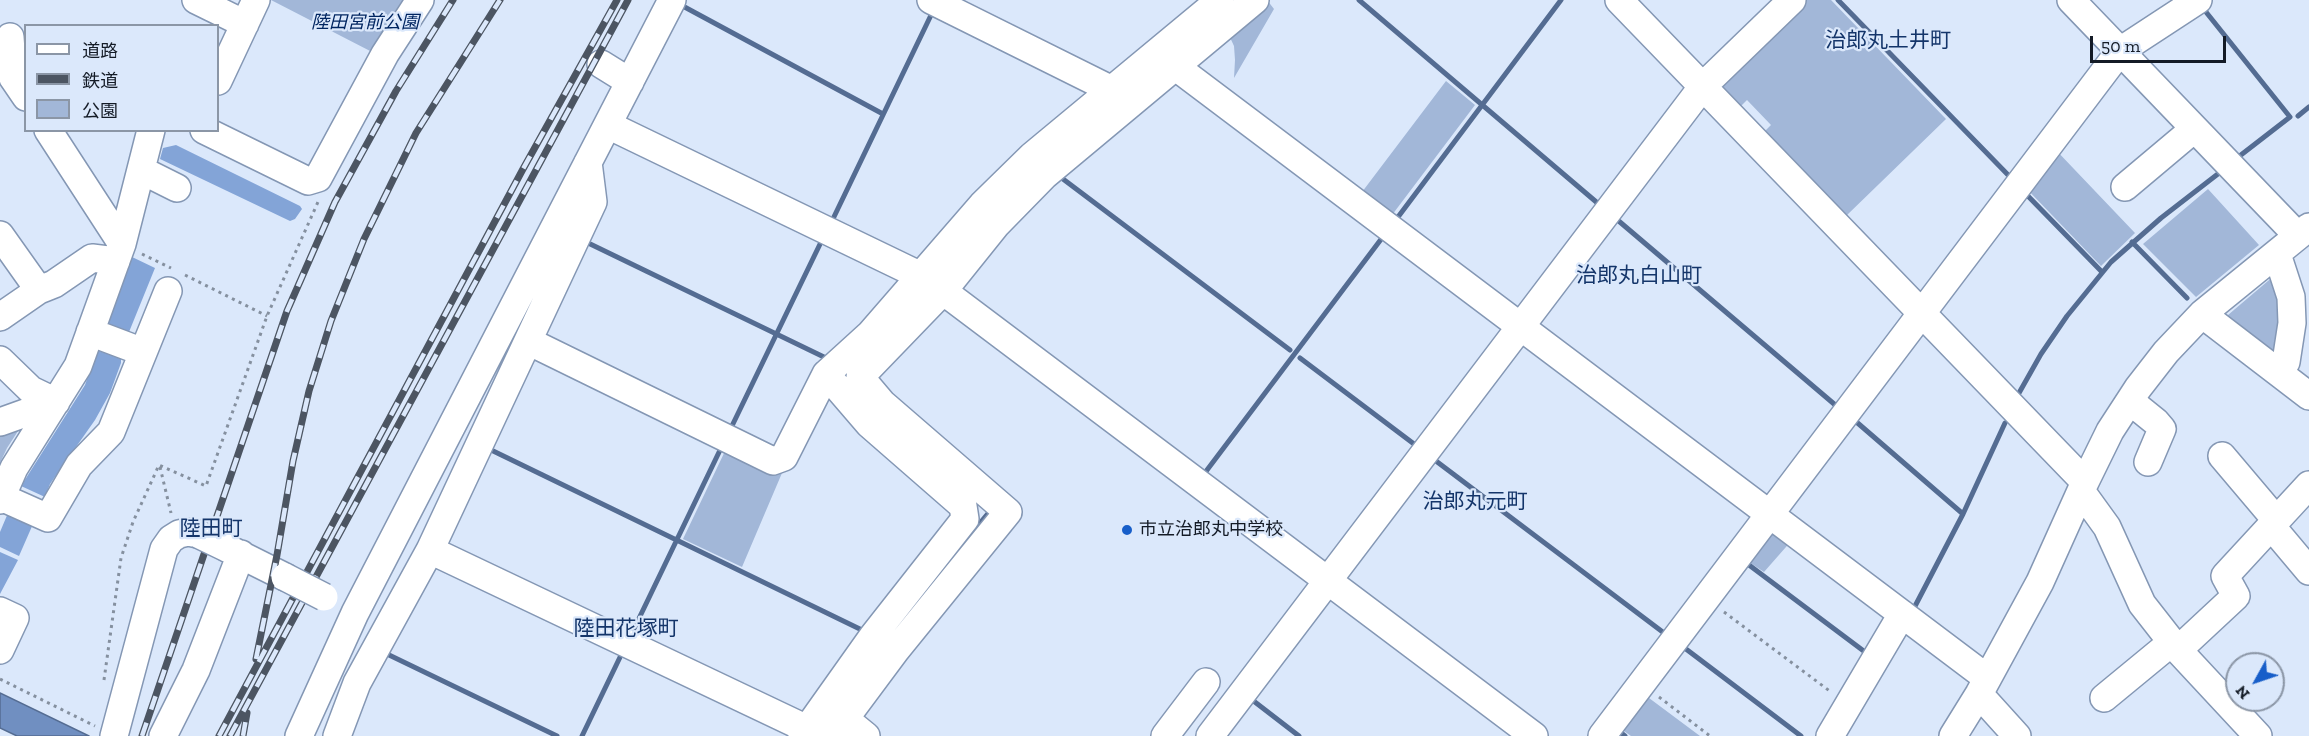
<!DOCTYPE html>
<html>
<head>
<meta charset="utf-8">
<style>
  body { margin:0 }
  #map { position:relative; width:2309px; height:736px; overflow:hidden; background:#dbe8fb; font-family:"Zilla Slab","Noto Sans JP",serif }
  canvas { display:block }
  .legend { position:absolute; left:24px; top:24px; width:195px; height:108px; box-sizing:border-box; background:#dbe8fb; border:2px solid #8b96a6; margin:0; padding:8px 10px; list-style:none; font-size:18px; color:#141b26 }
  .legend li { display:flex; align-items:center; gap:12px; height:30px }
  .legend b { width:30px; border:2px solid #8b96a6 }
  .north { position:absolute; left:2225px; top:652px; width:60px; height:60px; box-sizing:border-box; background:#dbe8fb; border:2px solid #8b96a6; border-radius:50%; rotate:230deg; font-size:16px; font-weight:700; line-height:24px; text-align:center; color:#141b26 }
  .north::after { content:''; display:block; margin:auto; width:21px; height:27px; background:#175ec9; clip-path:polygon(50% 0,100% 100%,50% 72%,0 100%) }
  .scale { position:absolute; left:2090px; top:36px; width:136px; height:27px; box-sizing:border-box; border:3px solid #141b26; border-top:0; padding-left:8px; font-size:18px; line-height:21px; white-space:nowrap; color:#141b26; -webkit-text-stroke:4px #dbe8fb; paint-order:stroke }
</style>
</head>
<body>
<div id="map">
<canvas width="2309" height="736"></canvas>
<ul class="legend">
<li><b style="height:8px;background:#fff"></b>道路</li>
<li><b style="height:8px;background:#4c5562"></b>鉄道</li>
<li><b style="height:16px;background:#a2b7d8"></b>公園</li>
</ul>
<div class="north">N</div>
<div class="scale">50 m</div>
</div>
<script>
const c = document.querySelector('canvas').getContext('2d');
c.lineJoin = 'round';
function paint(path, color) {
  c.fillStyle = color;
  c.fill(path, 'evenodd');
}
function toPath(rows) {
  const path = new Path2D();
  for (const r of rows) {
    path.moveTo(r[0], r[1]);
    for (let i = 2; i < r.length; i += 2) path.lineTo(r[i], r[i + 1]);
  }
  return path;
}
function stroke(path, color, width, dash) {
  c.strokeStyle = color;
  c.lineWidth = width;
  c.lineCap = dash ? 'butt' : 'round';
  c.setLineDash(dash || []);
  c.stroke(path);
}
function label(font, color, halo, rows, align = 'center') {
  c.font = font + ' "Zilla Slab","Noto Sans JP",serif';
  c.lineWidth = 4.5;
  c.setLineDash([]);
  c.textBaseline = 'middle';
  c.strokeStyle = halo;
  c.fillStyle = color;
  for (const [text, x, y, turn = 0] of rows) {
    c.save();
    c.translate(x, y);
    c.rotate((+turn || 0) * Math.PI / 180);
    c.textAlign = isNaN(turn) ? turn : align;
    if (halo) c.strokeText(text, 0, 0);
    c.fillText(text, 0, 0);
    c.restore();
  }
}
paint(toPath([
  [271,0,407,0,374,53],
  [1267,0,1274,9,1234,78,1235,60,1234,46,1227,31],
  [1803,0,1831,0,1946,119,1845,217,1763,133,1771,125,1747,100,1739,108,1722,91,1722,79],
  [1446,81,1475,105,1389,219,1359,196],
  [2054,148,2135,233,2101,266,2025,187],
  [2208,189,2259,245,2196,297,2143,244],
  [2275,275,2280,275,2280,361,2227,326,2228,315],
  [20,428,7,448,0,463,0,430],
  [727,447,782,473,742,567,683,539],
  [1767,526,1793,539,1764,572,1743,558],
  [1649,698,1700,736,1631,736,1617,726,1636,700]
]), '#a2b7d8');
paint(toPath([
  [176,145,300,206,302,209,295,219,290,221,160,159,163,148],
  [130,256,155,268,129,332,108,324],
  [97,350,121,359,121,363,110,393,95,420,50,484,45,497,21,486,85,385],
  [8,513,33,524,19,556,0,547,0,532],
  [0,552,18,560,0,594]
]), '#83a4d7');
const water = toPath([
  [0,693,89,736,17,736,0,728,0,693]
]);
paint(water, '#708fc1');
stroke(water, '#546c92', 1.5);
stroke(toPath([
  [1359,0,1601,206],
  [1838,0,2013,180],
  [679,4,883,114],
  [2202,7,2290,117,2237,158],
  [2298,116,2309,107],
  [1063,179,1290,350],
  [2024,192,2102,272],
  [1614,217,1840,409],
  [1395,221,1561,0],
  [831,223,933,11],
  [584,241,826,358],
  [2132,242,2187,298],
  [1300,358,1418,447],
  [2019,393,2041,354,2067,316,2111,262,2161,218,2223,170],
  [1853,419,1963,514],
  [730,430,822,240],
  [487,448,866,632],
  [1432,458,1668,636],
  [1204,474,1385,234],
  [1745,562,1869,655],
  [947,563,990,511,987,508],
  [1913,610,1963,514,2005,423],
  [631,635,722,446],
  [1682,646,1801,736],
  [387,654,557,736],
  [1251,699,1299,736],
  [1620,732,1625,736],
  [582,736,623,651]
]), '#546c92', 5);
const minor = toPath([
  [196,0,245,24],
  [931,0,1112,90],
  [1619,0,2085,482],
  [2071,0,2298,236],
  [10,37,13,78,26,97],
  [601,64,630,82],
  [1176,67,1987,678],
  [218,81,256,0],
  [608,125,921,276,939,288,1534,736],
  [48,130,122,244],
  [204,130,308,181,318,178,385,54,420,0],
  [141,170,177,188],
  [2125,187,2194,129],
  [0,235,39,290],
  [2277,254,2291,297,2292,323,2286,362,2279,373],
  [2202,314,2309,396],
  [0,317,39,290,54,284,92,258,116,261],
  [90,332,143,352],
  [528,341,773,461,784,457,826,374],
  [0,360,31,390,56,402],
  [2130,401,2156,422,2162,429,2148,462],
  [0,422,56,402],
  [2222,456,2277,521],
  [2081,491,2107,527,2142,604,2178,650,2258,736],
  [1,497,48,518,79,465,111,432,168,291],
  [0,500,14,468,78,366,122,244,151,130],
  [2272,527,2309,571],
  [227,548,285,577],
  [430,550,807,729],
  [0,611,15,618,0,650],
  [2178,650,2236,596,2225,576,2309,485],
  [1979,694,2017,736],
  [2104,698,2172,642],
  [114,736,164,549,171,539,179,534,188,532,198,534],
  [163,736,196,670,241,554],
  [299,736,355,613,672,0],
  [337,736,357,683,430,550,593,202,588,162],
  [802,736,873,636,965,519,963,506,869,424,826,374,870,334,982,205,1032,156,1220,0],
  [832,736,896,650,1008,512,882,403,860,377,943,291,996,225,1044,176,1255,0],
  [848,736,855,727,866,736],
  [1165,736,1206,682],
  [1210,736,1703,86,1792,0],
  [1602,736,2120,51,2198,0],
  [1830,736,1902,614],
  [1953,736,1979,694,2040,582,2085,482,2110,431,2138,388,2166,352,2202,314,2309,227]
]);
stroke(minor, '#8497b4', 30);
stroke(toPath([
  [142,254,171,268],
  [185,275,267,316],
  [160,467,171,513],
  [1724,612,1831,692],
  [0,679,95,726],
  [104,680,121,558,133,522,159,465,206,486,267,316,318,202],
  [1659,697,1710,736]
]), '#85909f', 3, [3, 4.5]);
stroke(minor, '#fff', 27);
const rail = toPath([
  [256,659,277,555,293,461,309,391,331,321,364,239,416,133,500,0],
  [142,736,287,311,335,202,396,91,453,0],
  [219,736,523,169,617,0],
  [230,736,628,0],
  [243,736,247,713]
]);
stroke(rail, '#4c5562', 7);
stroke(rail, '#dbe8fb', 4.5, [14]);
const minorBridge = toPath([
  [198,534,227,548],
  [285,577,324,597]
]);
stroke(minorBridge, '#8497b4', 30, []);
stroke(minorBridge, '#fff', 27);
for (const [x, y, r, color] of [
  [1127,530,6,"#175ec9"]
]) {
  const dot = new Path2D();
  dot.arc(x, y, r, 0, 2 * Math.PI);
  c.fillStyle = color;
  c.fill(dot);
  stroke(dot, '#dbe8fb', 2);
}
label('italic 18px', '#002560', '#dbe8fb', [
  ["陸田宮前公園",365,23]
]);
label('18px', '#141b26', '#dbe8fb', [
  ["市立治郎丸中学校",1139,530]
], 'left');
label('21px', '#14356a', '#dbe8fb', [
  ["治郎丸土井町",1888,41],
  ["治郎丸白山町",1639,276],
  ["治郎丸元町",1475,502],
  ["陸田町",211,529],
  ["陸田花塚町",626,629]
]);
</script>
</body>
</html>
